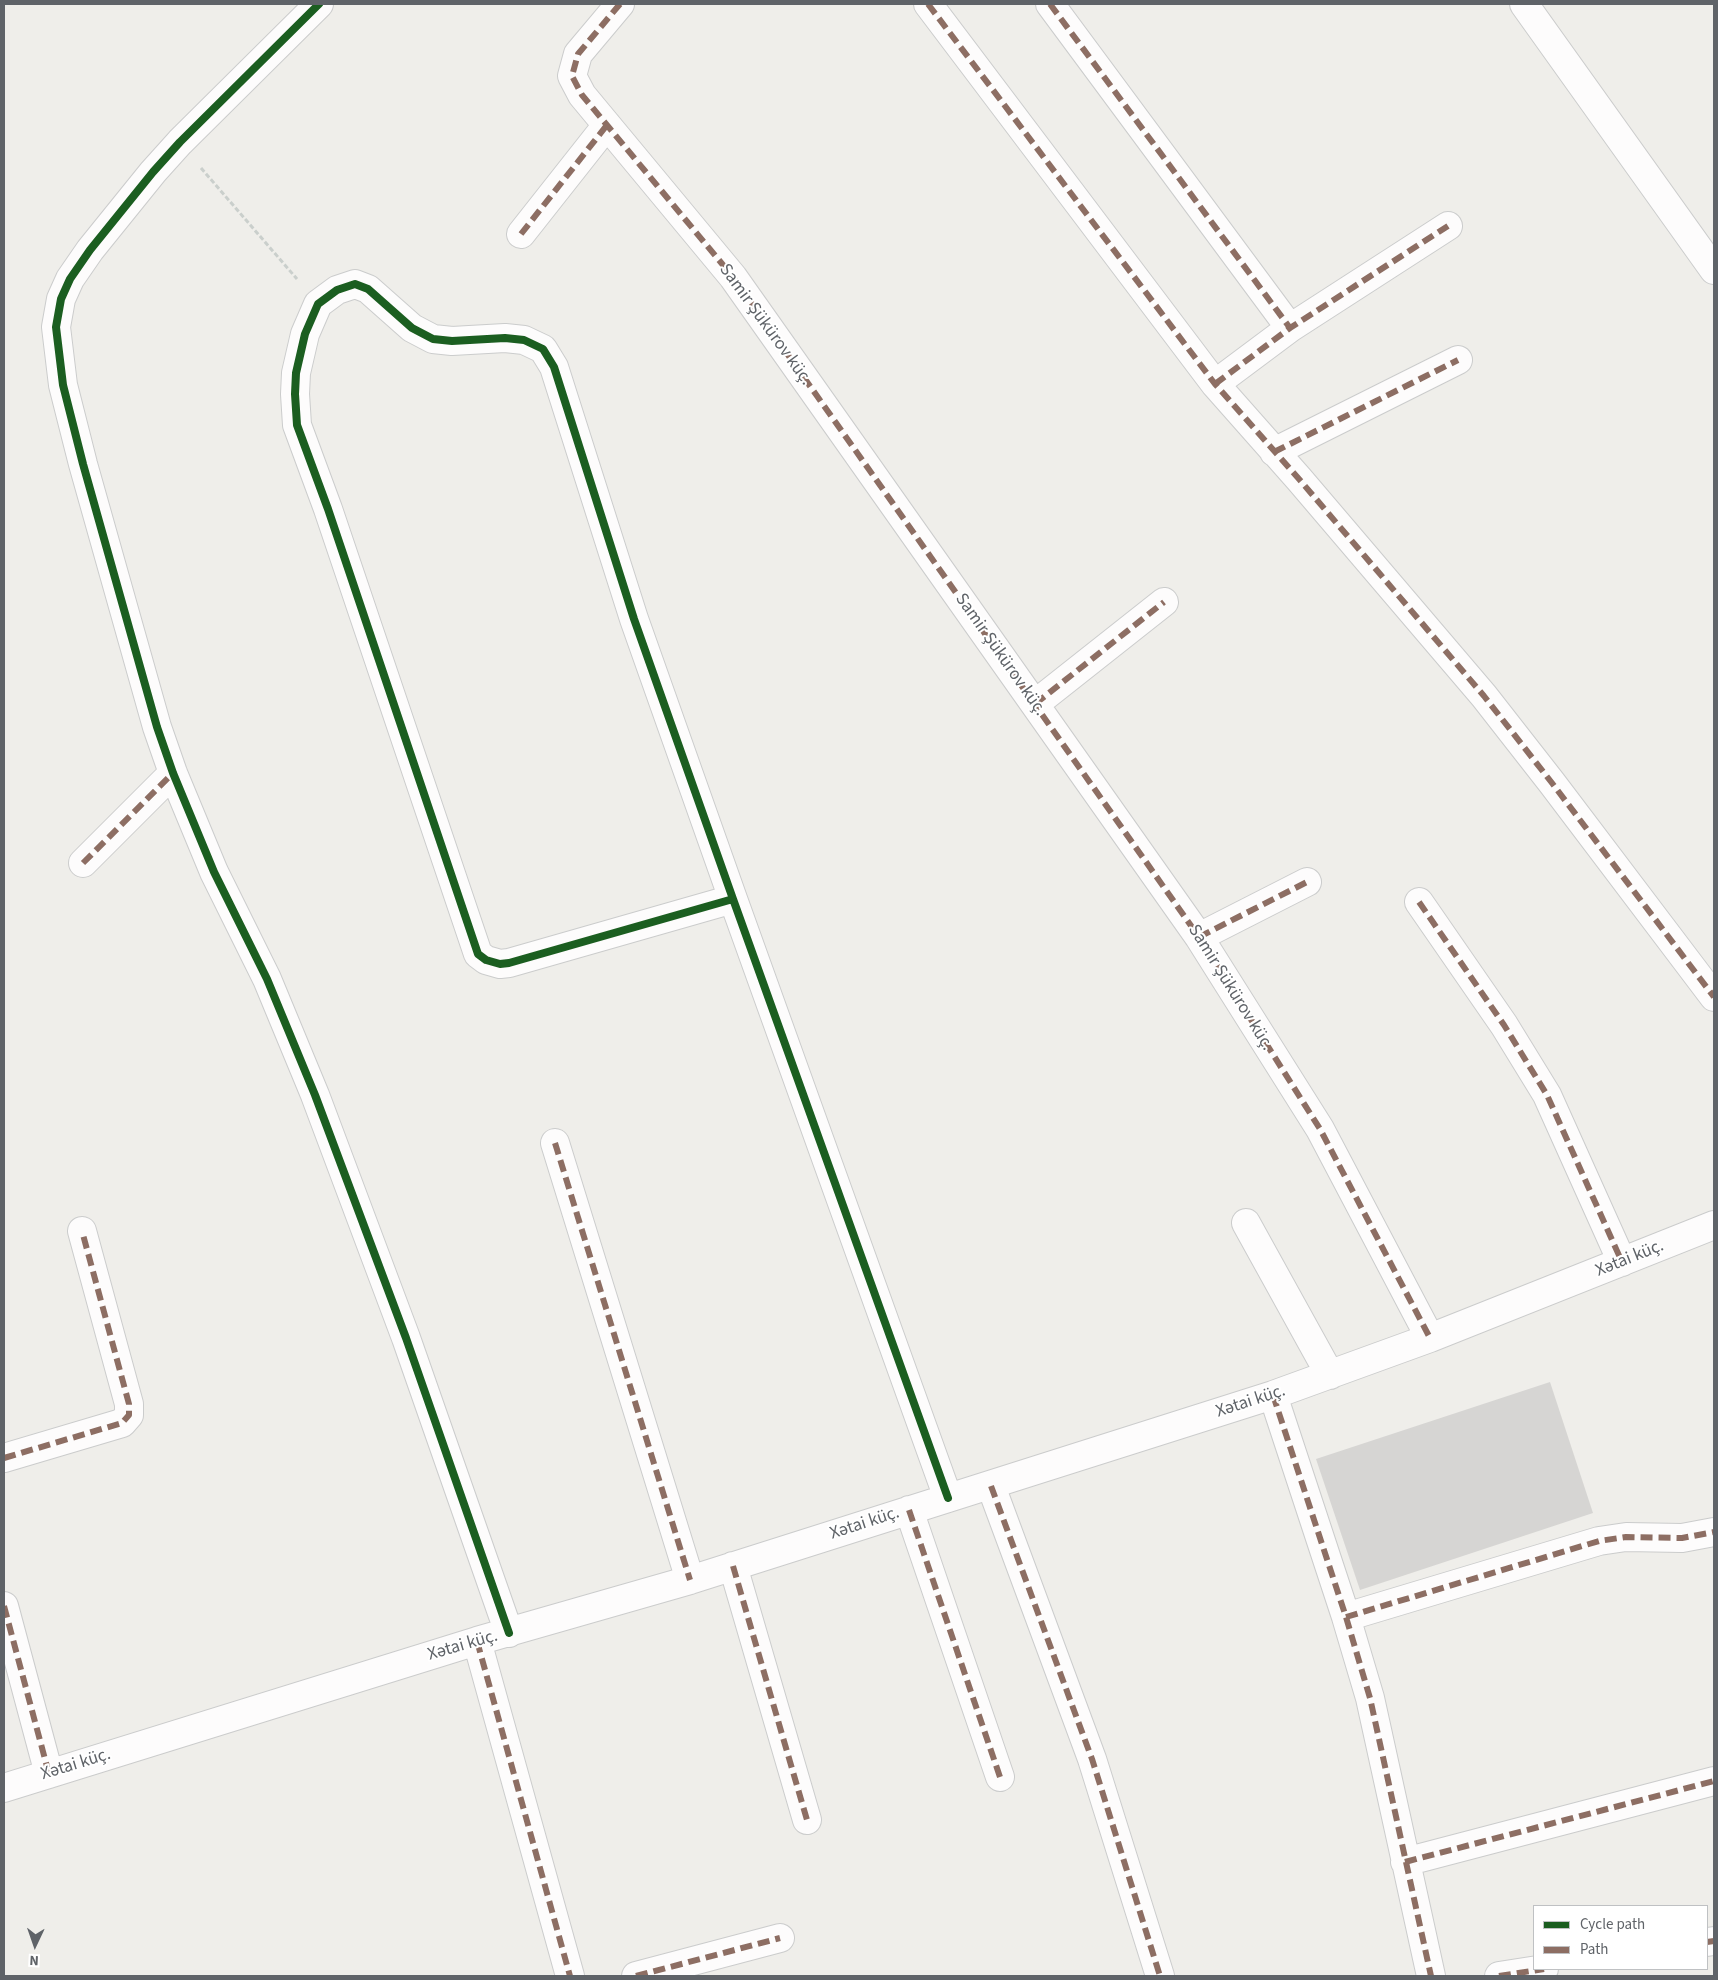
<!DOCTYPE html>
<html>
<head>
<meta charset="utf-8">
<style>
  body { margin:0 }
  #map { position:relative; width:1718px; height:1980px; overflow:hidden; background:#efeeea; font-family:"Source Sans 3",sans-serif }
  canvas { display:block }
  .frame { position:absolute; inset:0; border:5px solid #5f6368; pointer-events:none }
  .legend { position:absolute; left:1533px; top:1905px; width:175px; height:65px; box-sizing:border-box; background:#fff; border:1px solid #bfc1c3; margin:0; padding:6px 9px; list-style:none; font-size:15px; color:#5f6368 }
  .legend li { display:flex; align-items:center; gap:10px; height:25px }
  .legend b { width:25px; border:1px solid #bfc1c3 }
  .north { position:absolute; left:10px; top:1920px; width:50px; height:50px; -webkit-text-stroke:4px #fff; paint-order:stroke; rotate:183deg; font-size:14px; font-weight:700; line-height:20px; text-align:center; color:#5f6368 }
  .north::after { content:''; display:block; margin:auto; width:18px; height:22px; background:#5f6368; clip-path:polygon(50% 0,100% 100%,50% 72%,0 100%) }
</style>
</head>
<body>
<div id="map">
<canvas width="1718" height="1980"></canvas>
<div class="frame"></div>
<ul class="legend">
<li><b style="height:6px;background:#1b5e20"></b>Cycle path</li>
<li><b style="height:6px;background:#8d6e63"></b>Path</li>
</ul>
<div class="north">N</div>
</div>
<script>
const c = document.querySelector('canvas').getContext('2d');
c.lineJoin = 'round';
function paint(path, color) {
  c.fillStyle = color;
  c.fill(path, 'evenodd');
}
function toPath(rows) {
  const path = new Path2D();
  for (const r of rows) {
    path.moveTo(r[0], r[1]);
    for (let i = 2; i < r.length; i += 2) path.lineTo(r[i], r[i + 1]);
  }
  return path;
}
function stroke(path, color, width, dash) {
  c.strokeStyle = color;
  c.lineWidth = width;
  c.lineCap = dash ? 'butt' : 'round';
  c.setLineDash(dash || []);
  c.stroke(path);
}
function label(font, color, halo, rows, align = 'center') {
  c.font = font + ' "Source Sans 3",sans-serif';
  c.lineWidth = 4;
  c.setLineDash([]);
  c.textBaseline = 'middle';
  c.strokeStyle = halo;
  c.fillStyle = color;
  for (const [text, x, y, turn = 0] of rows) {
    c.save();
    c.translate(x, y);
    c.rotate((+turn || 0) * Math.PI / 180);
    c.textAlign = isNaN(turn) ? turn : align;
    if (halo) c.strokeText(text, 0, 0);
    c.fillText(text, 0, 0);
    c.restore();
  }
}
paint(toPath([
  [1550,1382,1593,1513,1360,1590,1316,1459]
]), '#d6d5d3');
const minor = toPath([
  [319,4,180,142,153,172,90,250,70,279,61,299,56,327,63,385,83,464,157,727,173,773,214,872,267,979,315,1095,406,1338,509,1633],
  [620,4,578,54,572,76,582,95,733,277,1199,937,1320,1129,1430,1338],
  [928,4,1215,384,1299,479,1484,696,1552,783,1714,997],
  [1050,4,1290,328],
  [1524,4,1714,270],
  [521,234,607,125],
  [1215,384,1290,328,1448,226],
  [1274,452,1458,360],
  [1035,704,1164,602],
  [83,863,173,773],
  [733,899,509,963,500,964,486,960,478,954,328,509,297,425,295,394,296,373,305,334,318,304,337,290,355,284,368,289,412,328,433,339,452,341,505,338,524,340,543,349,554,367,634,619,733,899,948,1498],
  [1419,902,1504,1025,1547,1095,1622,1262],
  [1199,937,1307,882],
  [555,1143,690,1580],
  [1246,1223,1330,1375],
  [1273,1395,1346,1617,1370,1698,1431,1976],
  [4,1458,122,1423,129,1415,129,1404,82,1231],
  [991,1486,1092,1759,1160,1976],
  [909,1510,1000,1777],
  [733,1566,807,1820],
  [4,1606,49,1774],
  [1346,1617,1599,1541,1626,1537,1682,1538,1714,1532],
  [477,1641,570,1976],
  [4,1788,477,1641,690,1580,1273,1395,1430,1338,1714,1225],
  [1405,1862,1714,1781],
  [1707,1942,1714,1941],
  [636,1976,780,1938],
  [1499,1976,1544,1969]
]);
stroke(minor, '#cbcccc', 30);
stroke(toPath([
  [201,168,297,279]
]), '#cacfcc', 3, [5, 2.5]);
stroke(minor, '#fdfcfc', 28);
stroke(toPath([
  [620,4,578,54,572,76,582,95,733,277,1199,937,1320,1129,1430,1338],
  [928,4,1215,384,1299,479,1484,696,1552,783,1714,997],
  [1050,4,1290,328],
  [521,234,607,125],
  [1215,384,1290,328,1448,226],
  [1274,452,1458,360],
  [1035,704,1164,602],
  [83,863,173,773],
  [1419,902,1504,1025,1547,1095,1622,1262],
  [1199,937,1307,882],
  [555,1143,690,1580],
  [1273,1395,1346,1617,1370,1698,1431,1976],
  [4,1458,122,1423,129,1415,129,1404,82,1231],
  [991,1486,1092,1759,1160,1976],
  [909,1510,1000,1777],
  [733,1566,807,1820],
  [4,1606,49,1774],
  [1346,1617,1599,1541,1626,1537,1682,1538,1714,1532],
  [477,1641,570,1976],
  [1405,1862,1714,1781],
  [1707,1942,1714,1941],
  [636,1976,780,1938],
  [1499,1976,1544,1969]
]), '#8d6e63', 6, [12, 6]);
stroke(toPath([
  [319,4,180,142,153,172,90,250,70,279,61,299,56,327,63,385,83,464,157,727,173,773,214,872,267,979,315,1095,406,1338,509,1633],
  [733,899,509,963,500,964,486,960,478,954,328,509,297,425,295,394,296,373,305,334,318,304,337,290,355,284,368,289,412,328,433,339,452,341,505,338,524,340,543,349,554,367,634,619,733,899,948,1498]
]), '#1b5e20', 8);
label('18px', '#5f6368', '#fff', [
  ["Samir Şükürov küç.",765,325,54],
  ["Samir Şükürov küç.",1000,655,55],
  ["Samir Şükürov küç.",1230,988,58],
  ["Xətai küç.",1630,1259,-22],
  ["Xətai küç.",1251,1402,-18],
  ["Xətai küç.",865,1524,-18],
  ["Xətai küç.",463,1646,-16],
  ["Xətai küç.",76,1765,-17]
]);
</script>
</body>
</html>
